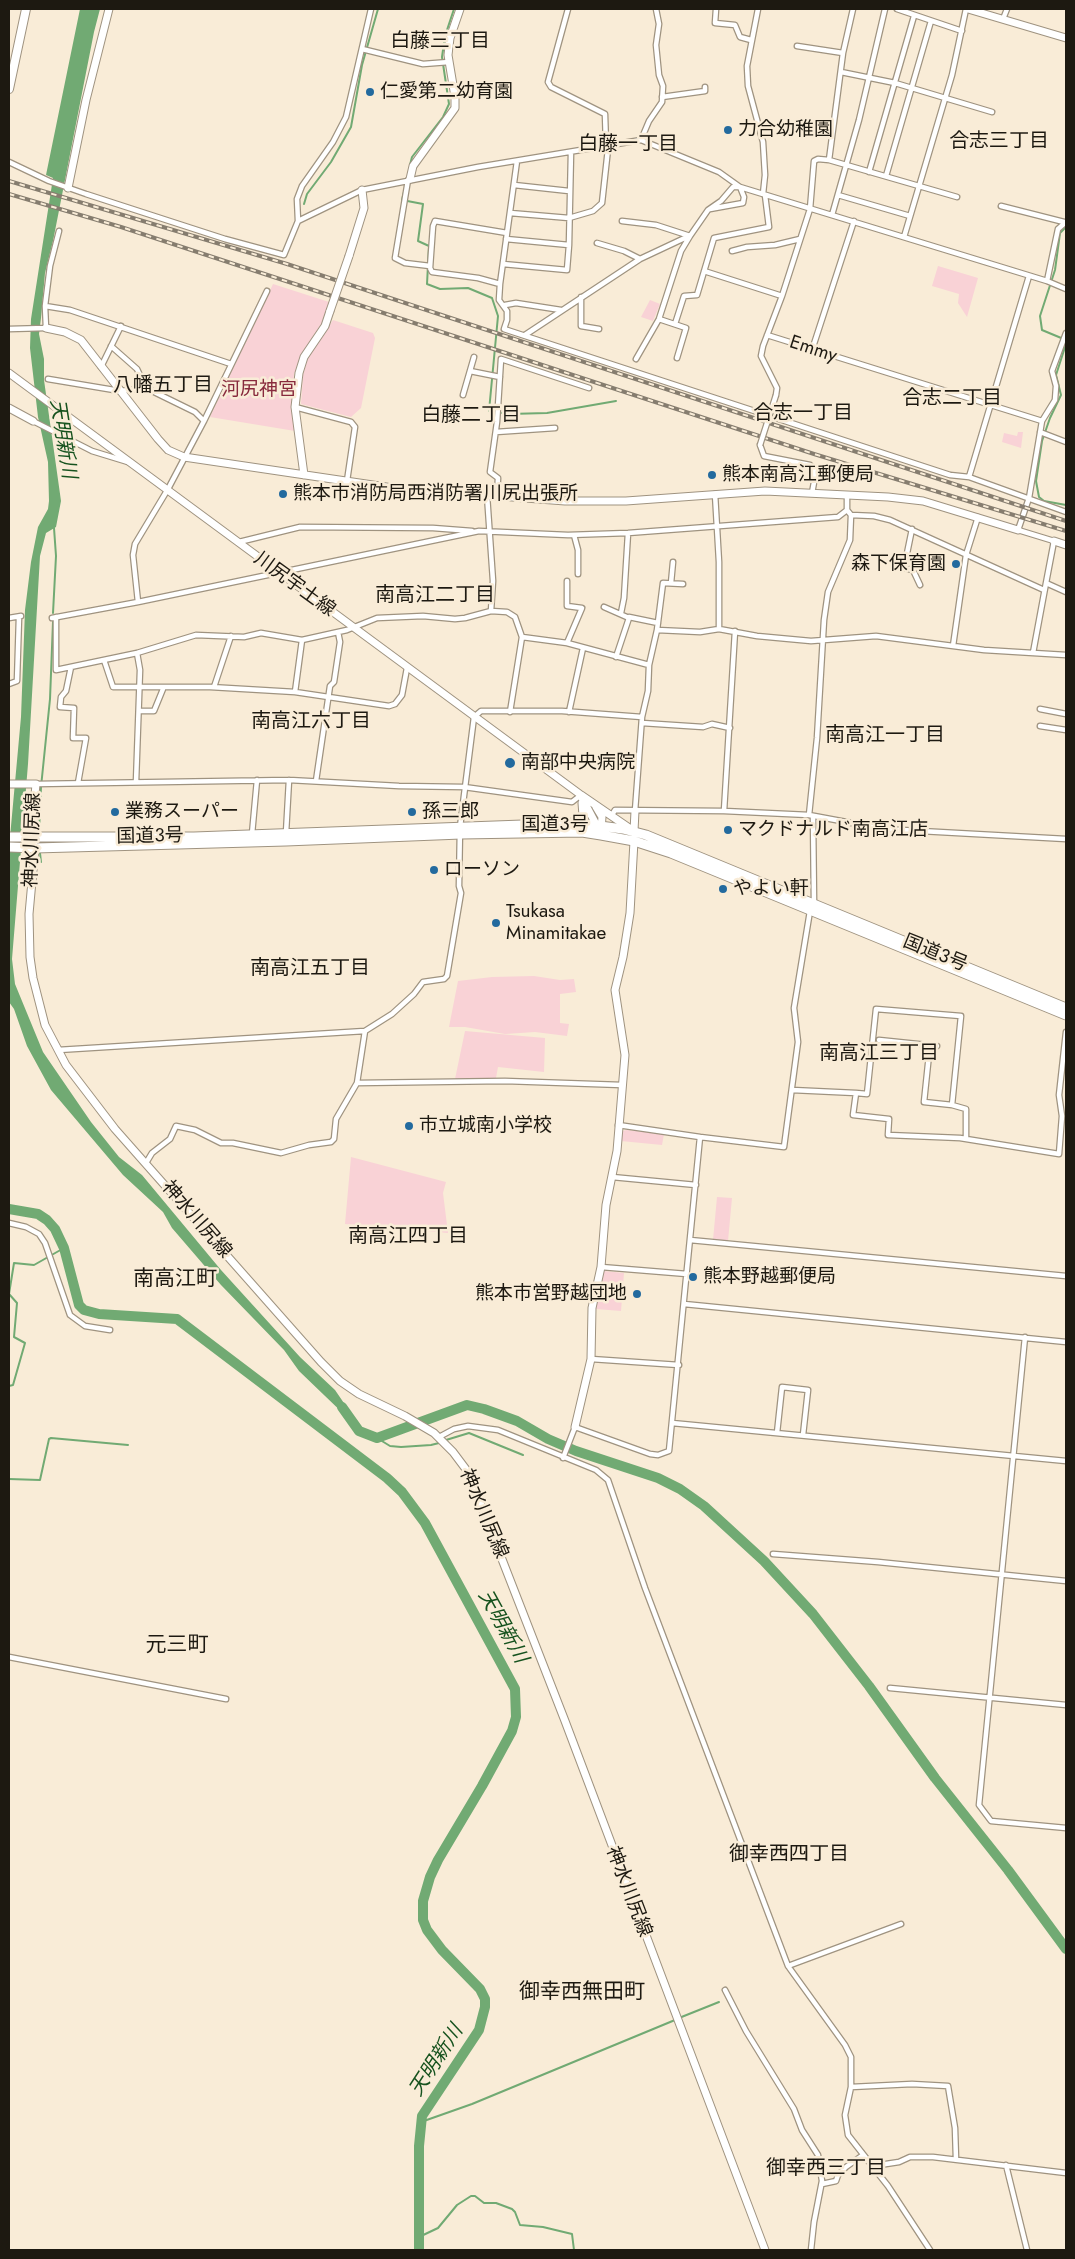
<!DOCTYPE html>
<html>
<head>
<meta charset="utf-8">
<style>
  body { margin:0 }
  #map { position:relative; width:1075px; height:2259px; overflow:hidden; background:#f9ecd7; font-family:Jost,sans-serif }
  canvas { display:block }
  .frame { position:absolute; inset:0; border:10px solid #1d1911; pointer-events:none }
</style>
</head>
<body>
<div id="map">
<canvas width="1075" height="2259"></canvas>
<div class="frame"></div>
</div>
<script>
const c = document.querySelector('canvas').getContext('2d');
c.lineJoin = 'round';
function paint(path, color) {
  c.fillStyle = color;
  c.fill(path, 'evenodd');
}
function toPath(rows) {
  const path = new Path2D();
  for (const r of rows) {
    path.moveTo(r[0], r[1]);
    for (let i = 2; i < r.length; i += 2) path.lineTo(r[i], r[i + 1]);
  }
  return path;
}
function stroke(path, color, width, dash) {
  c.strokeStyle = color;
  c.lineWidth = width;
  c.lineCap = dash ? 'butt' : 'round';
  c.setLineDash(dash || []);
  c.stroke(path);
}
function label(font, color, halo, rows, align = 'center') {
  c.font = font + ' Jost,"Noto Sans JP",sans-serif';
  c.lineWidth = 5;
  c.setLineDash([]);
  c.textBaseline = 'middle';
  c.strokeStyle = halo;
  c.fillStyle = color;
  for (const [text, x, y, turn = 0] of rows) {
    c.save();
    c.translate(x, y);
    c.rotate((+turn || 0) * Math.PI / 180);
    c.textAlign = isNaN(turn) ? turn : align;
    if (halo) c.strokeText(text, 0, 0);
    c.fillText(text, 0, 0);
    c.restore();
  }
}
paint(toPath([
  [938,266,978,278,967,317,958,303,959,294,932,286],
  [273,284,329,302,322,323,301,355,294,374,291,408,295,431,210,417],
  [650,300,660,304,653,321,641,317],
  [333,320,373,333,375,338,361,408,351,417,301,404,303,375,308,357],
  [1018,432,1023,432,1021,448,1002,442,1004,433,1017,436],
  [534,976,560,980,574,979,576,992,560,994,560,1023,569,1024,567,1036,535,1032,505,1034,465,1027,449,1027,458,981,492,977],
  [465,1031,545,1038,544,1072,498,1067,496,1078,455,1079],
  [627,1130,664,1134,662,1145,621,1141,622,1131],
  [351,1157,446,1182,443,1193,448,1233,345,1224],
  [717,1197,732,1198,728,1241,713,1240],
  [604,1271,624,1273,621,1311,596,1309]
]), '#f9d2d6');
paint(toPath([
  [80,9,100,9,94,32,53,241,45,273,41,318,39,334,44,359,44,380,61,501,56,527,46,533,40,556,28,764,12,959,15,984,43,1052,91,1122,119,1157,142,1175,221,1270,300,1357,335,1390,348,1409,350,1420,299,1371,284,1350,221,1285,172,1228,163,1212,123,1175,51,1090,27,1046,14,1009,9,1002,9,848,21,717,25,610,31,562,38,527,48,509,49,501,48,462,38,417,30,348,31,319,53,178,46,175]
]), '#71aa73');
stroke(toPath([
  [410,165,412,157,443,117,449,104,442,57,445,36,454,9],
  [404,192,402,200,423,204,418,241,429,246,427,284,440,289,468,288,492,298,498,316,489,411,509,414,547,413,616,401],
  [304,204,307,194,331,162,351,127,362,65,378,9],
  [1066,227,1060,233,1055,270,1040,316,1042,330,1066,340],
  [1066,344,1056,375,1061,395,1050,418,1042,441,1036,481,1039,497,1044,501,1066,505],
  [53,613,56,556,54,528],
  [39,831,41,787,50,699,53,622],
  [40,853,41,862],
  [9,1386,13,1385,25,1343,14,1337,17,1303,9,1294,14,1263,34,1265,64,1248],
  [377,1438,390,1446,401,1447,431,1445,439,1443],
  [446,1440,469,1433,523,1455],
  [9,1479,40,1480,49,1439,51,1438,128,1445],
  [679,2018,719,2002],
  [421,2122,472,2104,675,2020],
  [419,2237,438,2228,457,2205,471,2196,475,2196,484,2203,496,2203,512,2209,515,2212,520,2225,543,2227,572,2234,574,2250]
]), '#71aa73', 2);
stroke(toPath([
  [9,1209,38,1214,47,1220,55,1229,64,1248,79,1305,84,1310,99,1314,177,1319,387,1478,402,1492,425,1523,515,1689,516,1717,512,1731,482,1786,438,1860,430,1877,423,1901,423,1920,427,1930,442,1950,480,1989,485,1999,485,2007,479,2030,422,2116,419,2146,419,2250],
  [342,1407,359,1431,377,1438,467,1405,484,1409,517,1421,548,1439,576,1451,658,1478,680,1489,704,1506,764,1561,813,1614,869,1686,935,1778,1008,1870,1066,1949]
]), '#71aa73', 10);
const street = toPath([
  [716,9,715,23,735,25,740,37,751,40],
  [758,9,747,66,748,86,763,142,765,175,763,194],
  [897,9,962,31],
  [1003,19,1007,9],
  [797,46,843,53],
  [362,49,423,64,449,62],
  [841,72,895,83,992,112],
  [662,97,705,91,705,87],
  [641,140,649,121,662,102,663,86,659,75,656,45,659,24,656,9],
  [829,160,843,53,853,9],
  [517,161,500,284,499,300,507,311,507,320,504,329,950,475,969,477,1066,512],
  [9,162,49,181,86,194,225,239,284,255,298,221,297,199,302,186,333,142,346,117,371,9],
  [869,172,914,16],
  [886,176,931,21],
  [408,180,395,258,405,263,430,266],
  [514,185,569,191],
  [838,195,910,216],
  [1001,206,1064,222],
  [710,209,743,203,744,197,740,187],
  [510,213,569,218,593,211,602,203,608,149,606,145,605,114,551,87,548,82,568,9],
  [832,215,859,120,885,9],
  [298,221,362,190,478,167,641,140,719,172,740,187,1047,281,1066,289],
  [622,221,656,225,690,236],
  [904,237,952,75,966,9],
  [506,239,569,245],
  [597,243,624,251,640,259],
  [732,251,747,247,775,245,800,239],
  [503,264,567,270,569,245,571,152],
  [704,271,782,296],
  [1047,281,1058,229,1066,222],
  [500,284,478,278,432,272,430,268,433,226,435,221,507,233],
  [581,297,581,326,599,329],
  [505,305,516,303,561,310],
  [45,306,70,310,231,364],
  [659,319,686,328,677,358],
  [675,324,684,296,697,295,714,238,769,227,765,195],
  [9,329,46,328,45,306,50,266,59,231],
  [525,335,640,259,689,236],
  [767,335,1042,421],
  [111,346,137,369,146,388],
  [812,350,854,221],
  [636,359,659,319,681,251,690,236,708,210,721,201,733,187,738,187],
  [101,367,121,326],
  [470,371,500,377],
  [48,379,120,391,146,388,195,412,204,421],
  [463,395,474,357],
  [776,395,777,388,761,356,763,346,782,296,810,209,814,161,818,159,829,160,957,197],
  [295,407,351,422,355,427,347,481],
  [33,421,92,451,128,462],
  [496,432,555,428],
  [1040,432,1066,442],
  [760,445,764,456,810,465,814,469,815,477,812,493],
  [969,477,1029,276],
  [715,494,719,562,719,629],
  [487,495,493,581,491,611],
  [497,496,498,478,490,472,497,422,501,359,589,388],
  [851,515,874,516,890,520,1044,590],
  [912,529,904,568,913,570,920,585],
  [574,535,578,550,578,574],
  [239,542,300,527,433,528,472,531],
  [671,583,673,562],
  [1046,583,1054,541,1018,530,1029,498,1042,421,1055,400,1056,386,1052,371,1066,333],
  [138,602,133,555,135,544,168,489,204,421,267,291],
  [604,607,629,618,616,657],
  [621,613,624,598,628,533],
  [56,617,56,670,137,653,196,635,244,637,261,633,302,640,347,630,377,618,423,616,455,619,465,618,491,611,507,612,515,617,522,637,510,712],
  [629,617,658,623],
  [9,618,21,616],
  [52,618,138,602,479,531,568,535,628,533,838,517,847,510],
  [657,630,663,583,683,584],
  [522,637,567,643,649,665],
  [567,643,582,608,567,606,567,581],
  [953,646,966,555,978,517],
  [1033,653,1046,583,1066,592],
  [104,660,113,687,210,687,295,692,389,706,395,704,402,695,407,668],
  [71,667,66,691,61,697,60,707,74,708,73,738,86,738,78,783],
  [9,684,17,681,19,617],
  [214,687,231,636],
  [295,692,302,640],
  [1040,709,1066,714],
  [139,711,154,711,163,689],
  [569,712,583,648],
  [642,723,703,727,712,724,730,728],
  [1040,726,1066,730],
  [316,781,330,686,334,682,340,642,338,632],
  [136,782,140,670,137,653],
  [36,784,289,780,399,786,464,787,572,802,581,795],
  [635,811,642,717,648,691,649,665,657,630,700,632,719,629,757,636,811,641,876,636,984,650,1066,655],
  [724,811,735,631],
  [612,815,615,810,724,811,809,815,884,829,1066,839],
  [809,815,817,738,824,620,828,592,850,540,851,515,847,510,847,495],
  [286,833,289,780],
  [252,834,257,780],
  [879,1040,937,1046],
  [930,1045,924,1102,952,1105],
  [58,1050,365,1031],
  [357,1083,505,1081,622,1085],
  [792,1090,856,1093,853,1115,889,1119,888,1135,960,1138,1059,1154,1062,1116,1059,1095,1066,1032],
  [856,1093,867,1094,876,1009,961,1016,952,1105,966,1109,966,1139],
  [700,1137,784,1147,798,1042,794,1008,810,911,814,904,813,816],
  [146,1163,152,1153,170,1139,176,1126,195,1130,221,1143,233,1143,281,1153,309,1145,331,1142,334,1139,336,1119,357,1083,365,1031,392,1014,414,994,423,982,444,979,447,976,461,893,459,886,460,827,474,717,481,711,562,711,642,717],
  [612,1177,696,1185],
  [9,1223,26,1227,39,1234,45,1243,70,1315,85,1326,110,1330],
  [690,1240,1066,1276],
  [601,1267,687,1274],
  [684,1304,1066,1342],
  [1025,1337,979,1805,991,1821,1066,1828],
  [591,1359,679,1365],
  [672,1423,1066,1461],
  [777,1433,782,1387,808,1390,803,1435],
  [439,1437,454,1429,468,1426,498,1430,596,1470,608,1480,645,1588,788,1966,845,2045,851,2057,851,2087,845,2115,848,2135,888,2186,930,2250],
  [563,1458,575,1427,650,1454,658,1455,669,1451,700,1137,618,1125],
  [773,1554,878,1562,1066,1581],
  [9,1657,226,1699],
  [890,1688,1066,1705],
  [788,1966,901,1924],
  [725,1990,746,2031,794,2109,802,2130,818,2155,822,2181,814,2222,811,2250],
  [851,2087,912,2084,948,2086,955,2128,956,2159],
  [1006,2165,1027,2250],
  [873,2166,899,2162,910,2157,933,2157,1066,2173],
  [822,2184,836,2181,838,2175,846,2167,863,2155]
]);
const secondary = toPath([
  [968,9,1066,38],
  [410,179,413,166,455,108,455,97,448,55,450,38,460,9],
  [68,188,86,100,109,9],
  [349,256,364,208,362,190],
  [46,328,65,332,81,340,158,439,168,450,184,457,393,488,565,501,626,501,765,491,888,497,923,501,1018,530],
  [9,373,581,795,632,830],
  [9,408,33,421],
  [304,475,295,407,299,373,304,357,325,326,330,311],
  [1054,541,1066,545],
  [9,784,36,784,31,838,35,848,29,914,30,957,33,978,45,1025,66,1065,115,1129,321,1362,340,1381,359,1394,405,1416,434,1433,453,1452,468,1472,565,1721,765,2250],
  [581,796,598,828],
  [596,807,602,817,601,830],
  [577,823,583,816,582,803],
  [634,831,635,811],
  [575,1427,591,1359,592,1308,601,1267,606,1205,617,1151,625,1055,615,990,623,957,630,913,634,841]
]);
const primary = toPath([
  [9,89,26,9]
]);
const highway = toPath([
  [9,837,194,837,577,823,623,829,646,835,1066,1008],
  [9,847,35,848,286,841,461,834,582,832,601,835,634,841,671,853,1066,1015]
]);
stroke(street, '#9f9380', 7);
stroke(secondary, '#9f9380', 9);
stroke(primary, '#9f9380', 10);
stroke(highway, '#9f9380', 11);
stroke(street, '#fff', 4.5);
stroke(secondary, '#fff', 7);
stroke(primary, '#fff', 8);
stroke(highway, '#fff', 9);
const rail = toPath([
  [9,181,287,264,1066,521],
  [9,194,121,227,814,454,1066,531]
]);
stroke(rail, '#867d6f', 4);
stroke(rail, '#f9ecd7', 2, [5.5]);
const streetBridge = toPath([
  [760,445,776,395]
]);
const secondaryBridge = toPath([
  [330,311,349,256]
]);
stroke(streetBridge, '#9f9380', 7, []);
stroke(secondaryBridge, '#9f9380', 9, []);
stroke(streetBridge, '#fff', 4.5);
stroke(secondaryBridge, '#fff', 7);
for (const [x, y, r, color] of [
  [370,92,5,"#236a9e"],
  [728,130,5,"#236a9e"],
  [712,475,5,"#236a9e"],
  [283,494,5,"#236a9e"],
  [956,564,5,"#236a9e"],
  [510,763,6,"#236a9e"],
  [115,812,5,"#236a9e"],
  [412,812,5,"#236a9e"],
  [728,830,5,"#236a9e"],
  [434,870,5,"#236a9e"],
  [723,889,5,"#236a9e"],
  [496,923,5,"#236a9e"],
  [409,1126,5,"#236a9e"],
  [693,1277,5,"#236a9e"],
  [637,1294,5,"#236a9e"]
]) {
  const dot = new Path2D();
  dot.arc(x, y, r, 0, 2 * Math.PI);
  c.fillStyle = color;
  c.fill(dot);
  stroke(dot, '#f9ecd7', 2);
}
label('19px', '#1d1911', '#f9ecd7', [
  ["仁愛第二幼育園",380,92],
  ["力合幼稚園",738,130],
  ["熊本南高江郵便局",722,475],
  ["熊本市消防局西消防署川尻出張所",293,494],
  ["森下保育園",946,564,"right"],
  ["南部中央病院",521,763],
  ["業務スーパー",125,812],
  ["孫三郎",422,812],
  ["マクドナルド南高江店",738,830],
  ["ローソン",444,870],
  ["やよい軒",733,889],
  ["Tsukasa",506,912],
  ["Minamitakae",506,934],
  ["市立城南小学校",419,1126],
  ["熊本野越郵便局",703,1277],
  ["熊本市営野越団地",627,1294,"right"]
], 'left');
label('19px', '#1d1911', '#f9ecd7', [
  ["Emmy",813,350,18],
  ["川尻宇土線",294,585,36],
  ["国道3号",555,825],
  ["国道3号",150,837,-1],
  ["神水川尻線",33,840,-88],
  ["国道3号",935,954,22],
  ["神水川尻線",196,1220,49],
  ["神水川尻線",483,1514,67],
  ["神水川尻線",628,1892,69]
]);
label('19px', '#882a3d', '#f9ecd7', [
  ["河尻神宮",259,390]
]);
label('20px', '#1d1911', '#f9ecd7', [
  ["白藤三丁目",440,42],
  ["合志三丁目",999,142],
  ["白藤一丁目",628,145],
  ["八幡五丁目",163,386],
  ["合志二丁目",952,399],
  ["合志一丁目",803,414],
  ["白藤二丁目",471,416],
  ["南高江二丁目",435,596],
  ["南高江六丁目",311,722],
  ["南高江一丁目",885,736],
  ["南高江五丁目",310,969],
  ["南高江三丁目",879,1054],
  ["南高江四丁目",408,1237],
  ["御幸西四丁目",789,1855],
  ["御幸西三丁目",826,2169]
]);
label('italic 20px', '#16521e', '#f9ecd7', [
  ["天明新川",62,439,81],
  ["天明新川",502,1627,61],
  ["天明新川",437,2061,-57]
]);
label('21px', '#1d1911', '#f9ecd7', [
  ["南高江町",175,1280],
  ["元三町",177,1646],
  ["御幸西無田町",582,1993]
]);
</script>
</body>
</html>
